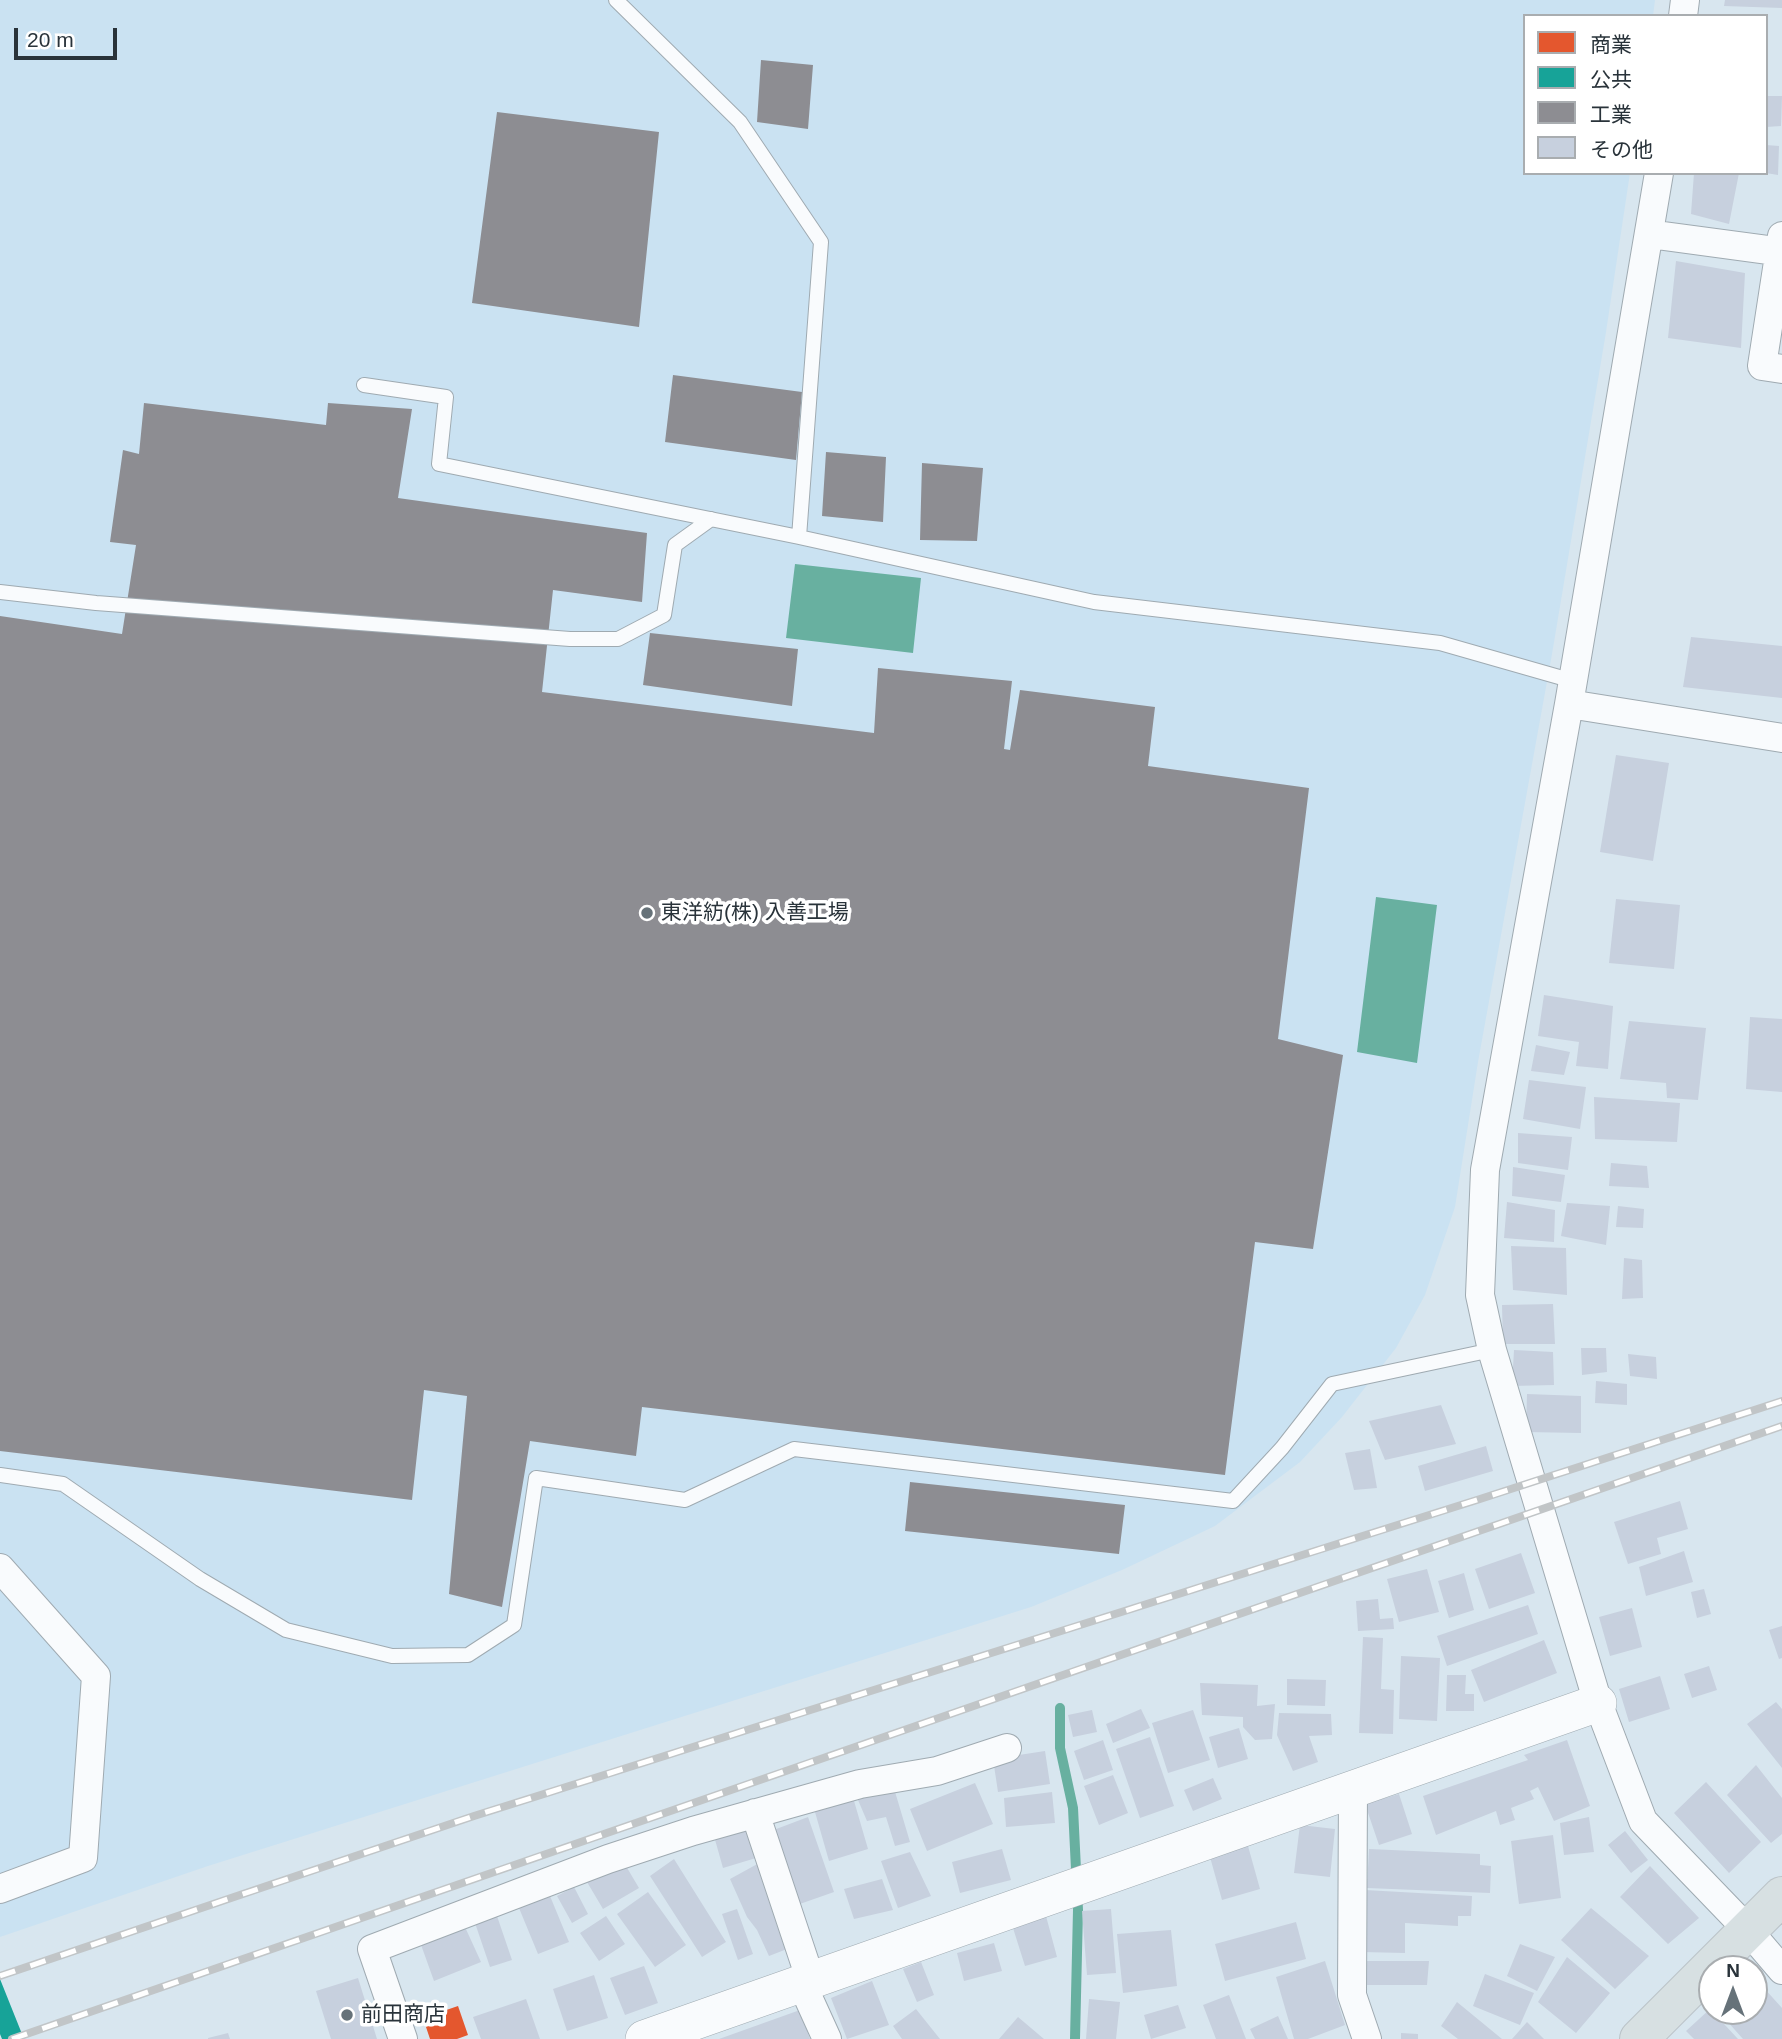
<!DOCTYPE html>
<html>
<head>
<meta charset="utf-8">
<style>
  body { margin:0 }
  #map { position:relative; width:1782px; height:2039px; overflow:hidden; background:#d8e6ef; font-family:Arial,"Noto Sans JP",sans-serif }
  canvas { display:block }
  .legend { position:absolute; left:1523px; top:14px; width:245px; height:161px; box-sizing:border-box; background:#fff; border:2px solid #a9adb0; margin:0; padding:9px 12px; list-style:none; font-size:21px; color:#29333a }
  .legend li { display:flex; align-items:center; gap:14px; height:35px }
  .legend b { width:35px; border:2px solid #a9adb0 }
  .north { position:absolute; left:1698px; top:1955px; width:70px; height:70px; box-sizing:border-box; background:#fff; border:2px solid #a9adb0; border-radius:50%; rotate:0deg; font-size:19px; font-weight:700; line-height:28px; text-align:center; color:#29333a }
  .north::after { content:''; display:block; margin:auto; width:24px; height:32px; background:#667279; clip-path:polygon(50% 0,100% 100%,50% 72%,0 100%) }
  .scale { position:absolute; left:14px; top:28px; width:103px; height:32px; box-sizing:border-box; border:4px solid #29333a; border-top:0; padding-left:9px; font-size:21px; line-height:24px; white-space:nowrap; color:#29333a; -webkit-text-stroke:5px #fff; paint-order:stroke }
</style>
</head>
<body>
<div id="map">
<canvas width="1782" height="2039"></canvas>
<ul class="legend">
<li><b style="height:19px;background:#e4572e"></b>商業</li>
<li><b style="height:19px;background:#17a398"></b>公共</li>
<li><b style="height:19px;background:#8d8d92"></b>工業</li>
<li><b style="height:19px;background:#c7d0de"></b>その他</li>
</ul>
<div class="north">N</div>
<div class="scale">20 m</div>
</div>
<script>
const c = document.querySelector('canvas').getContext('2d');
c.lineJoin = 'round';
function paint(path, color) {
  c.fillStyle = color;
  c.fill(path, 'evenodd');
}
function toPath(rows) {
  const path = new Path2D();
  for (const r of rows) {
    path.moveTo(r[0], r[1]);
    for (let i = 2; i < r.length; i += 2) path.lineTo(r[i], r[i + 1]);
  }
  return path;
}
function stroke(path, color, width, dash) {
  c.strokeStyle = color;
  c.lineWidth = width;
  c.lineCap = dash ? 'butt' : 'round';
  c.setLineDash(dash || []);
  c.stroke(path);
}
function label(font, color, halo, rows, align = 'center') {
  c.font = font + ' Arial,"Noto Sans JP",sans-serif';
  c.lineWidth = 7;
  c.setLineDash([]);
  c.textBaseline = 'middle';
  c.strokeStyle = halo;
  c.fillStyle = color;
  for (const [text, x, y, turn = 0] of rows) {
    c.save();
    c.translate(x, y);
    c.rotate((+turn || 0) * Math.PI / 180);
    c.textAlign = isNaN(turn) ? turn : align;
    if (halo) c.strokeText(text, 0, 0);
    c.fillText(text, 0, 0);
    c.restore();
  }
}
paint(toPath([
  [0,0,1655,0,1653,16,1525,16,1525,173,1630,173,1606,332,1552,654,1478,1062,1455,1207,1425,1295,1396,1348,1342,1417,1300,1462,1215,1526,1122,1570,1031,1607,208,1866,0,1937]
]), '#cae2f2');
paint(toPath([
  [795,564,921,578,913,653,786,638],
  [1376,897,1437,905,1417,1063,1357,1052]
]), '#68b0a0');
paint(toPath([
  [458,2006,468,2035,457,2039,430,2039,423,2018]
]), '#e4572e');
paint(toPath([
  [0,1979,24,2039,2,2039,0,2034]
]), '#17a398');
paint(toPath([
  [761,60,813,65,808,129,757,122],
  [497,112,659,132,639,327,472,303],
  [673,375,802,392,796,460,665,442],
  [144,403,326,425,328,403,412,409,398,498,647,533,642,602,553,590,542,692,874,733,878,668,1012,681,1004,749,1010,750,1020,690,1155,707,1148,766,1309,788,1278,1039,1343,1055,1313,1249,1255,1242,1225,1475,642,1407,636,1456,530,1441,502,1607,449,1594,467,1396,424,1390,412,1500,0,1451,0,616,122,634,136,545,110,542,123,450,139,454],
  [826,452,886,457,883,522,822,516],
  [922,463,983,468,977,541,920,540],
  [650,633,798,649,792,706,643,685],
  [910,1482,1125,1505,1119,1554,905,1531]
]), '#8d8d92');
stroke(toPath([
  [1060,1708,1060,1748,1073,1808,1078,1910,1075,2039]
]), '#68b0a0', 10);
paint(toPath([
  [1725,0,1782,0,1782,8,1724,6],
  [1766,96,1782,96,1781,126,1766,127],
  [1766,145,1779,146,1778,175,1766,173],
  [1694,173,1739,173,1729,224,1691,214],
  [1676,261,1745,273,1741,348,1668,338],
  [1691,637,1782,646,1782,698,1683,687],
  [1616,755,1669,763,1653,861,1600,852],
  [1616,899,1680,905,1674,969,1609,963],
  [1544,995,1613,1006,1608,1069,1576,1066,1579,1042,1538,1036],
  [1750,1017,1782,1019,1782,1092,1746,1089],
  [1629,1021,1706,1028,1698,1100,1667,1098,1666,1083,1620,1079],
  [1536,1045,1570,1052,1564,1075,1531,1071],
  [1529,1080,1586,1087,1580,1129,1523,1119],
  [1594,1097,1680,1103,1677,1142,1595,1139],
  [1518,1133,1572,1137,1568,1170,1518,1163],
  [1611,1163,1647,1166,1649,1188,1609,1186],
  [1513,1167,1565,1175,1561,1202,1512,1196],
  [1507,1202,1555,1210,1554,1242,1504,1238],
  [1567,1203,1610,1206,1606,1245,1561,1236],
  [1618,1206,1644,1209,1643,1228,1616,1227],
  [1511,1246,1566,1248,1567,1295,1513,1290],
  [1624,1258,1642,1260,1643,1298,1622,1299],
  [1553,1304,1555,1344,1503,1344,1502,1305],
  [1581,1348,1606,1348,1607,1372,1582,1375],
  [1514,1350,1553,1352,1554,1385,1512,1386],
  [1628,1354,1656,1357,1657,1379,1630,1376],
  [1596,1381,1627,1384,1627,1405,1595,1403],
  [1527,1394,1581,1396,1581,1433,1526,1432],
  [1441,1405,1456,1444,1385,1460,1369,1421],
  [1486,1446,1493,1471,1425,1491,1418,1466],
  [1370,1449,1377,1488,1354,1490,1345,1453],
  [1680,1501,1688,1529,1657,1538,1661,1554,1628,1564,1614,1522],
  [1684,1551,1693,1582,1646,1596,1639,1567],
  [1521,1553,1535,1593,1489,1609,1475,1569],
  [1427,1569,1439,1612,1399,1622,1387,1579],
  [1464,1573,1474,1610,1449,1618,1438,1581],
  [1704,1589,1711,1614,1697,1618,1691,1592],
  [1378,1599,1380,1619,1393,1618,1394,1629,1358,1631,1356,1601],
  [1528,1605,1538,1634,1447,1666,1437,1636],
  [1632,1608,1642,1647,1610,1656,1599,1617],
  [1782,1626,1782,1658,1779,1659,1769,1630],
  [1363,1637,1383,1638,1381,1689,1394,1690,1393,1734,1359,1733],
  [1544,1640,1557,1673,1484,1702,1471,1670],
  [1401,1656,1440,1658,1437,1721,1399,1719],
  [1709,1666,1717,1690,1692,1698,1684,1674],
  [1447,1675,1466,1675,1465,1694,1474,1694,1474,1711,1446,1711],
  [1660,1676,1670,1709,1629,1722,1619,1689],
  [1287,1679,1326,1680,1325,1706,1287,1705],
  [1200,1683,1258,1685,1257,1706,1275,1704,1272,1739,1255,1740,1243,1727,1243,1717,1202,1715],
  [1776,1702,1782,1709,1782,1768,1747,1724],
  [1141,1709,1150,1728,1113,1743,1106,1724],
  [1092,1710,1097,1732,1073,1737,1068,1715],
  [1193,1710,1210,1760,1168,1773,1152,1723],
  [1279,1713,1331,1714,1332,1735,1309,1736,1318,1762,1293,1771,1277,1735],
  [1239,1728,1248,1759,1218,1768,1209,1737],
  [1150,1737,1174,1806,1140,1818,1116,1749],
  [1103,1740,1113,1770,1084,1780,1074,1751],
  [1567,1740,1590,1806,1554,1821,1538,1787,1530,1791,1534,1799,1511,1808,1515,1820,1500,1825,1496,1811,1436,1835,1423,1796,1528,1760,1524,1755],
  [1045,1751,1050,1784,998,1792,993,1759],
  [1756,1765,1782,1798,1782,1834,1771,1843,1727,1795],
  [1113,1775,1128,1813,1099,1825,1084,1786],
  [1213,1778,1222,1799,1193,1811,1184,1790],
  [1706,1782,1761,1842,1729,1873,1674,1813],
  [975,1783,993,1824,927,1851,910,1809],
  [893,1785,910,1842,895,1846,886,1817,867,1821,858,1800],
  [1052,1792,1055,1823,1006,1827,1004,1798],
  [852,1794,868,1849,829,1861,813,1805],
  [1399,1794,1412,1834,1379,1845,1365,1804],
  [808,1817,834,1892,797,1905,771,1831],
  [1589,1817,1594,1852,1564,1855,1560,1823],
  [745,1820,756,1858,723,1868,712,1829],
  [1300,1825,1335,1829,1330,1877,1294,1873],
  [1625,1831,1648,1860,1631,1873,1608,1845],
  [1553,1835,1561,1898,1519,1904,1511,1841],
  [1248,1846,1260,1889,1222,1900,1210,1857],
  [1002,1849,1011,1880,960,1893,952,1862],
  [1369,1849,1480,1854,1480,1865,1491,1866,1490,1893,1367,1888],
  [910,1852,931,1896,898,1908,881,1861],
  [674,1859,726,1942,702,1957,650,1876],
  [623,1861,639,1888,603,1909,587,1882],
  [761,1862,786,1919,776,1923,787,1949,769,1956,757,1930,747,1917,730,1879],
  [1650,1866,1699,1918,1668,1944,1620,1897],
  [882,1879,893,1910,854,1919,844,1889],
  [574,1887,588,1914,572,1923,557,1896],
  [1365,1890,1472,1896,1471,1916,1458,1916,1458,1926,1405,1923,1405,1953,1362,1952],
  [648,1892,686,1945,655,1967,617,1914],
  [550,1896,569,1942,538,1954,519,1908],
  [1591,1908,1649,1956,1615,1989,1561,1940],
  [737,1909,753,1954,738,1960,722,1914],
  [1111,1909,1116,1973,1087,1975,1082,1911],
  [497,1916,512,1960,490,1967,475,1923],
  [606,1916,625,1944,599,1961,580,1933],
  [1046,1916,1057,1957,1025,1966,1013,1928],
  [1296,1922,1306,1959,1225,1981,1215,1944],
  [465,1927,481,1962,434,1981,420,1942],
  [1171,1930,1177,1986,1123,1993,1117,1934],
  [994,1943,1002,1971,964,1981,957,1953],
  [1520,1944,1555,1957,1537,1991,1507,1976],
  [1567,1957,1610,1993,1576,2033,1538,2002],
  [1325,1961,1345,2025,1308,2039,1294,2039,1276,1977],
  [1364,1961,1429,1961,1427,1985,1364,1985],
  [921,1962,934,1995,917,2002,903,1969],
  [644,1966,658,2003,625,2015,610,1978],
  [1485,1974,1534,1993,1520,2025,1473,2006],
  [594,1975,608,2018,567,2031,553,1989],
  [1754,1977,1782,2008,1782,2039,1743,2039,1718,2011,1754,2011],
  [358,1978,377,2039,331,2039,316,1991],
  [872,1981,889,2025,847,2039,831,1998],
  [1229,1995,1246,2039,1216,2039,1203,2005],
  [526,1999,540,2039,481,2039,473,2017],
  [1089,1999,1120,2002,1116,2039,1086,2039],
  [1457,2002,1502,2039,1458,2039,1441,2026],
  [1178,2005,1186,2028,1151,2039,1144,2015],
  [916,2009,940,2039,902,2039,893,2026],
  [1710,2009,1712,2011,1738,2039,1694,2039,1686,2031],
  [800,2010,810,2039,719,2039],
  [1278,2016,1288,2039,1255,2039,1250,2029],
  [1018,2017,1044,2039,999,2039],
  [1527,2022,1544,2039,1512,2039],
  [228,2033,230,2039,208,2039,208,2038],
  [1401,2033,1418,2034,1418,2039,1401,2039]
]), '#c7d0de');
const service = toPath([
  [616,0,740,122,821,242,799,537,1094,602,1440,643,1573,681],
  [364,385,446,397,439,464,799,537],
  [0,592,96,603,570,639,618,639,664,615,675,545,711,519],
  [0,1475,63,1484,200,1579,286,1630,392,1656,468,1655,514,1625,536,1478,685,1500,794,1449,1233,1501,1282,1448,1332,1384,1492,1350]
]);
const minor = toPath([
  [1683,16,1685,0],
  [1659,173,1569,704,1485,1170,1480,1295,1492,1350,1598,1703,1643,1821,1747,1929,1782,1970],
  [1649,234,1782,252],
  [1782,236,1762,366,1782,369],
  [1569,704,1782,738],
  [0,1568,96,1676,83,1858,0,1889],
  [1353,1789,1352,1995,1367,2039],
  [755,1813,811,1981],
  [802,1984,827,2039],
  [403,2039,372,1949,608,1859,693,1831,860,1784,937,1771,1007,1748]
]);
const tertiary = toPath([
  [644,2039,1598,1703]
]);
const primary = toPath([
  [1639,2039,1782,1896]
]);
stroke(service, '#9faab1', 16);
stroke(minor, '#9faab1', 30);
stroke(tertiary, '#9faab1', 38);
stroke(primary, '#bac2c7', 40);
stroke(service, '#f9fbfd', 14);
stroke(minor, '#f9fbfd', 28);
stroke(tertiary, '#f9fbfd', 37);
stroke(primary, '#d7e0e2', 38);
const rail = toPath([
  [0,1976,474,1816,1480,1499,1782,1401],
  [12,2039,1782,1426]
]);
stroke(rail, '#c1c5c7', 8);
stroke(rail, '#fff', 5, [16]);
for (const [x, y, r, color] of [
  [647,913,7,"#667279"],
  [347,2015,7,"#667279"]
]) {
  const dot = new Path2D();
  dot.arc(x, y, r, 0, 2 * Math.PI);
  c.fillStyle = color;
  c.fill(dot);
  stroke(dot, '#fff', 2.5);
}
label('21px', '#29333a', '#fff', [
  ["東洋紡(株) 入善工場",661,913],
  ["前田商店",361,2015]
], 'left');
</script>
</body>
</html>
